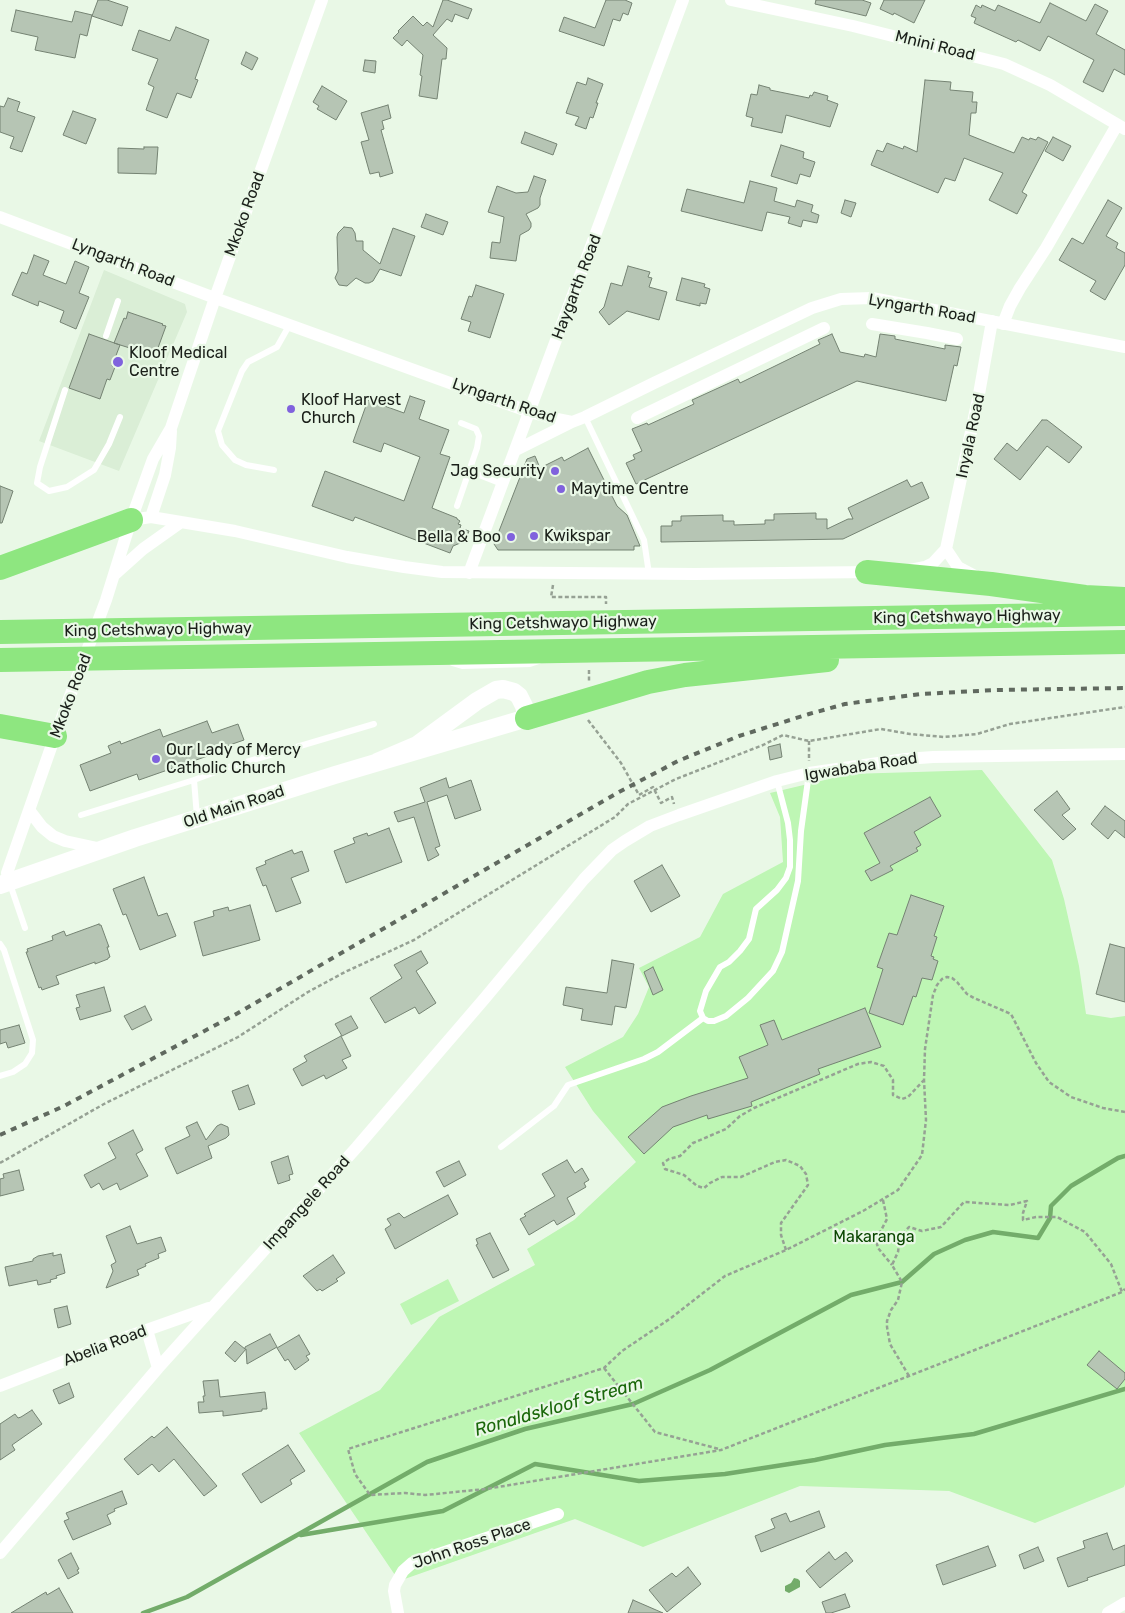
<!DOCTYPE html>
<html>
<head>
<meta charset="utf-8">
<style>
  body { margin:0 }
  canvas { display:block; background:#e9f8e6 }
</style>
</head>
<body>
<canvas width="1125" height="1613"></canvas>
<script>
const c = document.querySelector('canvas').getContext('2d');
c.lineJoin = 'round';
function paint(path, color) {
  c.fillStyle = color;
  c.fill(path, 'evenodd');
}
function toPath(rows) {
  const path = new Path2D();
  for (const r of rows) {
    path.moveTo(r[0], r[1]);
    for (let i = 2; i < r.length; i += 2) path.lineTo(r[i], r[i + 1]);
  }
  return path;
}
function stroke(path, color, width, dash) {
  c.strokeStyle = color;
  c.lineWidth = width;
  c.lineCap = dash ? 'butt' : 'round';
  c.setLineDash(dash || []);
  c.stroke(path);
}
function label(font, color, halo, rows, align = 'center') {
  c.font = font + ' Rubik,sans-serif';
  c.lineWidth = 4.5;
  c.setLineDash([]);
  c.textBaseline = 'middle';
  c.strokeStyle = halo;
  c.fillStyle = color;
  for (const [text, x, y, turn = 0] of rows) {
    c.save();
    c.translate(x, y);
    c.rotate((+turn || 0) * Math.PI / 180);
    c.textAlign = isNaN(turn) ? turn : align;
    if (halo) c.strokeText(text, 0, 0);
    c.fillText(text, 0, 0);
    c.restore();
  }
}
paint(toPath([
  [104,270,185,304,187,312,119,471,39,441]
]), '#daeed6');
paint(toPath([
  [982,770,1052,860,1064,899,1079,966,1086,1014,1111,1018,1125,1016,1125,1484,1124,1487,1035,1523,949,1491,800,1486,643,1547,575,1519,399,1581,299,1433,380,1390,439,1317,535,1265,527,1249,574,1220,636,1162,593,1111,565,1067,623,1037,638,1014,649,987,639,968,700,937,723,894,783,862,780,817,770,793,850,774],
  [448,1279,459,1301,411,1325,400,1304]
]), '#bef6b4');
paint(toPath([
  [794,1578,798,1579,800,1581,800,1587,789,1593,785,1591,785,1586,791,1583]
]), '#73ac6a');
stroke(toPath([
  [301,1535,443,1511,535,1464,639,1481,725,1474,815,1460,885,1445,974,1434,1125,1389],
  [143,1613,187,1597,427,1462,525,1429,633,1404,710,1370,851,1295,902,1282,934,1254,965,1240,993,1232,1038,1238,1050,1218,1051,1206,1071,1186,1118,1158,1125,1156]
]), '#73ac6a', 4.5);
const building = toPath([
  [98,0,107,0,128,7,122,26,92,16,98,0],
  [443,0,447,0,472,9,468,19,455,14,452,22,447,19,433,35,447,48,446,59,442,59,437,99,419,96,422,76,420,75,423,55,407,40,402,46,393,38,399,32,398,31,413,16,423,26,427,22,433,27,443,0],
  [606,0,625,0,632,3,628,15,623,13,620,21,613,19,604,46,559,31,564,17,595,28,606,0],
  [816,0,862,0,871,3,866,16,815,4,816,0],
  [884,0,925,0,914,23,894,13,893,15,880,9,884,0],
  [1050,3,1086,21,1095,4,1108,11,1096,34,1125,50,1125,75,1114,69,1103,92,1083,82,1094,60,1048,36,1040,51,1018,40,1016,42,974,23,976,18,971,16,976,5,981,8,982,5,995,11,998,5,1040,23,1050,3],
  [16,10,72,22,75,11,92,15,87,36,80,34,75,58,35,50,38,37,11,31,16,10],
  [176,27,209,40,195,79,198,80,191,98,177,93,167,118,146,110,154,87,148,84,158,59,132,50,139,30,170,41,176,27],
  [246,52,258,58,252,70,241,64,246,52],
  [365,60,376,61,375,73,363,71,365,60],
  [588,78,603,84,596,103,598,103,593,118,590,117,586,129,575,125,579,117,566,113,577,82,586,85,588,78],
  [925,80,951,82,950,90,973,92,972,102,977,102,976,113,971,113,969,135,1014,153,1022,137,1029,140,1030,138,1036,140,1038,137,1048,142,1022,192,1027,195,1017,214,989,200,1003,173,964,158,955,181,945,178,938,193,871,165,877,150,883,152,887,143,903,149,904,146,917,152,925,80],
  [759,85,770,88,770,90,809,98,810,95,812,96,814,92,828,96,827,100,838,104,830,127,786,115,782,133,751,126,753,118,746,116,751,94,757,95,759,85],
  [322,86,347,101,336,120,317,109,319,106,313,102,322,86],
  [8,98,20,102,17,111,35,117,22,152,10,148,14,137,0,132,0,106,4,107,8,98],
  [388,105,391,118,382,121,384,129,381,130,393,173,380,177,379,172,370,174,361,142,369,140,361,113,388,105],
  [73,111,96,119,86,144,63,135,73,111],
  [525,132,557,144,553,155,521,143,525,132],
  [1053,137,1071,146,1063,161,1045,151,1053,137],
  [781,145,804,152,803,158,815,162,810,177,800,174,797,184,771,176,781,145],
  [144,147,158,147,156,174,118,173,118,148,144,149,144,147],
  [534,176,546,180,540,198,540,205,538,208,526,214,531,223,531,227,529,230,520,235,516,261,490,258,492,242,500,243,504,217,488,212,497,186,516,193,528,192,534,176],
  [750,181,777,188,774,201,795,207,797,200,813,205,811,212,819,215,817,223,803,220,801,227,788,223,790,217,767,212,762,231,681,211,687,189,744,203,750,181],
  [845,200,856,203,851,217,841,213,845,200],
  [1108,200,1122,208,1106,236,1118,243,1116,248,1125,253,1125,265,1105,300,1090,291,1096,281,1059,260,1072,238,1083,244,1108,200],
  [426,214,448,222,443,235,421,227,426,214],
  [344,227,352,228,355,233,356,241,363,241,363,250,380,264,393,228,415,236,401,276,380,269,373,281,369,283,365,283,356,278,347,286,339,285,335,278,338,271,337,237,338,233,344,227],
  [34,255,49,261,43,275,66,284,75,261,89,267,79,293,89,297,76,329,60,322,64,311,39,301,38,306,12,295,22,272,27,274,34,255],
  [628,266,650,272,648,277,652,278,649,287,667,292,659,320,627,311,609,325,599,312,604,307,611,283,622,286,628,266],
  [682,278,705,284,704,287,710,289,706,304,700,303,700,306,676,300,682,278],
  [476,285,504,294,490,338,468,331,471,322,461,319,469,296,472,297,476,285],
  [128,312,163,324,162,325,166,326,155,356,114,343,124,318,126,319,128,312],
  [89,334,120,345,112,366,115,367,110,380,107,379,100,399,69,388,89,334],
  [832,334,840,352,864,357,865,354,876,357,880,334,895,336,895,339,945,349,945,345,961,347,957,366,954,365,946,401,857,381,636,484,626,463,635,459,633,455,642,451,632,429,647,423,648,425,694,404,692,400,738,379,740,383,773,367,820,344,818,340,832,334],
  [410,396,425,401,419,419,449,430,440,454,450,457,432,508,457,518,457,519,460,521,458,524,461,525,460,528,469,531,465,541,453,546,450,553,355,517,353,521,312,506,325,471,404,501,420,457,384,443,381,452,353,442,368,400,404,413,410,396],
  [1042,420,1047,420,1082,447,1069,463,1047,446,1020,480,994,459,1007,443,1017,451,1042,420],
  [588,448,617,506,627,515,640,546,634,546,634,550,498,550,494,544,527,459,535,456,540,468,562,457,564,461,588,448],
  [907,480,911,487,922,482,929,498,843,539,661,542,661,526,672,526,672,521,681,521,681,516,723,515,723,521,734,521,734,525,765,524,765,520,774,520,774,514,816,513,816,519,827,519,827,529,848,519,853,519,848,508,907,480],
  [0,486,13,491,2,523,0,523,0,486],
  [207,721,212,733,238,724,244,740,218,749,219,752,139,780,137,774,90,791,80,765,111,753,108,746,120,741,121,744,160,729,163,737,207,721],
  [780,744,782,757,770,760,768,747,780,744],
  [446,778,449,788,471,780,481,810,455,819,447,795,427,802,440,846,435,848,439,855,428,861,414,817,398,822,394,812,425,802,420,788,446,778],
  [1057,791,1070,809,1062,815,1076,829,1063,840,1034,810,1057,791],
  [930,797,941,816,914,832,921,845,916,848,918,851,890,866,893,870,871,881,865,871,880,863,864,833,930,797],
  [1105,806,1125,821,1125,838,1115,830,1108,839,1091,824,1105,806],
  [389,828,402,862,346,883,334,851,355,843,353,838,367,833,368,836,389,828],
  [292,850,294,854,302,851,309,871,291,878,301,903,276,912,266,885,263,886,256,868,266,864,265,861,292,850],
  [662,865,680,896,651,912,634,881,662,865],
  [144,877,158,916,167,913,176,936,140,950,126,914,123,915,113,889,144,877],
  [911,895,944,906,934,936,937,937,931,956,934,957,933,959,938,961,932,980,922,978,916,997,913,996,903,1025,869,1013,883,969,877,967,889,933,897,935,911,895],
  [250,905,260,940,203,956,194,922,214,916,213,911,228,907,229,911,250,905],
  [99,924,99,925,101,925,109,947,107,947,110,957,108,958,108,959,95,964,95,962,56,976,59,984,42,990,41,987,39,988,26,952,28,952,27,949,53,940,52,936,64,931,66,936,99,924],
  [1110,944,1125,948,1125,1002,1096,994,1110,944],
  [421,951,428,963,416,971,436,1003,419,1014,415,1007,385,1023,370,998,402,978,394,965,421,951],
  [612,960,634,964,626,1008,615,1006,612,1025,581,1020,583,1009,563,1005,566,987,607,993,612,960],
  [653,967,663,990,653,995,644,972,653,967],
  [104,987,111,1011,80,1020,76,1008,80,1007,76,995,104,987],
  [145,1006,152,1020,132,1030,124,1016,145,1006],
  [865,1008,881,1047,818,1069,820,1074,751,1102,752,1106,708,1119,707,1115,673,1127,644,1154,628,1137,662,1107,691,1096,748,1078,739,1057,768,1045,760,1025,774,1020,782,1040,865,1008],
  [351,1016,358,1028,342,1036,335,1024,351,1016],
  [19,1025,25,1043,8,1048,6,1042,0,1044,0,1030,19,1025],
  [341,1036,351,1056,342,1060,347,1068,326,1079,324,1075,302,1086,293,1069,307,1061,304,1056,341,1036],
  [248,1085,255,1104,239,1110,232,1091,248,1085],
  [197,1122,206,1140,217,1126,221,1124,228,1127,229,1135,226,1138,208,1146,212,1158,177,1174,165,1148,190,1136,186,1127,197,1122],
  [133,1130,143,1150,136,1154,148,1176,120,1190,117,1183,103,1190,99,1183,91,1188,84,1175,116,1158,108,1143,133,1130],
  [288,1156,293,1174,289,1175,290,1180,278,1184,271,1162,288,1156],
  [567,1160,575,1173,582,1168,589,1180,584,1183,586,1187,567,1198,575,1214,557,1225,554,1220,529,1235,520,1219,526,1216,524,1214,555,1196,542,1174,567,1160],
  [459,1161,466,1175,444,1187,436,1172,459,1161],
  [19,1170,24,1190,0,1196,0,1179,4,1178,3,1174,19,1170],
  [448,1195,458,1214,395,1249,385,1229,391,1225,387,1219,399,1213,404,1218,448,1195],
  [130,1226,137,1244,161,1237,166,1251,158,1254,159,1258,145,1264,146,1266,137,1270,139,1275,106,1288,113,1271,111,1265,116,1262,106,1236,130,1226],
  [490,1233,509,1270,493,1278,476,1245,478,1244,476,1239,490,1233],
  [53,1253,53,1256,61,1254,65,1273,56,1276,57,1278,50,1280,51,1282,38,1285,37,1280,9,1286,5,1267,33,1261,33,1259,38,1256,53,1253],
  [333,1255,345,1273,336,1279,338,1281,322,1291,320,1289,317,1291,303,1276,333,1255],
  [67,1306,71,1324,58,1328,54,1309,67,1306],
  [270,1334,277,1347,247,1364,246,1349,235,1362,225,1353,235,1341,245,1349,245,1347,270,1334],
  [299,1335,310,1354,306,1356,309,1360,295,1370,288,1359,285,1361,277,1348,299,1335],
  [1099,1351,1125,1373,1125,1379,1117,1389,1087,1365,1099,1351],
  [218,1380,220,1397,265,1392,267,1409,262,1409,262,1411,223,1416,223,1411,199,1413,198,1402,204,1402,203,1396,205,1396,203,1381,218,1380],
  [69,1383,74,1397,59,1404,53,1390,69,1383],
  [32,1410,42,1424,12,1445,15,1450,0,1460,0,1424,15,1414,18,1418,21,1417,32,1410],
  [167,1427,217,1486,204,1496,174,1459,159,1472,152,1464,138,1475,124,1459,152,1436,154,1438,167,1427],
  [288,1445,305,1471,290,1480,292,1484,261,1503,242,1474,288,1445],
  [122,1491,127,1504,114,1509,115,1511,107,1515,111,1524,73,1540,64,1521,69,1519,66,1513,122,1491],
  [819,1511,825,1527,761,1552,755,1536,775,1528,771,1519,786,1513,790,1522,819,1511],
  [1107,1533,1113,1550,1125,1545,1125,1565,1087,1578,1088,1580,1068,1587,1057,1558,1085,1548,1083,1541,1107,1533],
  [988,1546,996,1566,943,1585,936,1565,988,1546],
  [1038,1547,1044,1561,1024,1569,1019,1555,1038,1547],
  [829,1552,835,1560,846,1552,853,1561,820,1588,806,1571,829,1552],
  [71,1553,79,1569,77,1570,79,1573,68,1579,58,1560,71,1553],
  [688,1567,701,1584,667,1612,649,1590,672,1573,676,1577,688,1567],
  [59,1588,73,1613,11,1613,46,1592,47,1595,59,1588],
  [845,1594,850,1607,831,1613,826,1613,822,1602,845,1594],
  [633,1600,663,1613,628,1613,633,1600]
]);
paint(building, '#b6c5b4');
stroke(building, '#758373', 1);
stroke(toPath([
  [553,585,551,597,606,597,606,604],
  [589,670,589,682],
  [588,720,621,763,639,795,653,787,661,803,672,797,674,804],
  [809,741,809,761],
  [1125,1112,1103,1108,1071,1097,1049,1082,1036,1063,1011,1014,974,998,967,994,957,982,952,978,947,977,942,979,937,985,933,995,925,1049,924,1080,926,1120,922,1155,898,1190,863,1211,786,1250,725,1276,671,1318,622,1351,604,1368,348,1449,355,1474,370,1495,405,1493,425,1495,486,1489,721,1450,1122,1292,1125,1289],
  [0,1163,104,1104,238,1037,308,992,345,972,414,940,615,817,628,804,676,779,763,745,783,735,809,741,881,729,910,734,944,737,977,734,1010,724,1125,707],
  [883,1200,887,1219,876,1240,878,1248,892,1265],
  [786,1250,781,1235,781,1223,808,1185,806,1174,800,1166,786,1160,775,1162,741,1177,722,1177,710,1183,704,1188,697,1186,684,1175,665,1169,663,1163,669,1159,680,1156,693,1143,726,1129,740,1116,754,1108,858,1064,871,1062,884,1066,893,1080,893,1095,902,1099,908,1097,924,1080],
  [604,1368,655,1432,719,1449],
  [909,1376,890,1344,887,1327,887,1321,891,1310,898,1300,902,1282,892,1265,898,1252,900,1237,909,1227,922,1231,941,1227,964,1202,1010,1205,1027,1201,1023,1213,1023,1220,1036,1217,1057,1217,1085,1232,1111,1264,1122,1292]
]), '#96a194', 2.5, [4, 2.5]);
stroke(toPath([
  [106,336,118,301],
  [65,390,40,467,37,483,49,491,67,487,94,470,109,444,120,417],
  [585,417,644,540,649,574],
  [274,470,246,465,235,460,222,445,218,431,242,371,248,362,277,347,290,324],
  [469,471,502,484],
  [457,506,477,448,479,436,476,429,461,423],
  [452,663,462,666,530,664,539,661],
  [777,781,788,823,790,840,790,867,786,878,777,890,756,909,749,939,740,951,729,962,720,967,706,991,700,1011,703,1018,708,1021,714,1021,726,1016,748,998,773,971,782,952,798,881,801,831,809,773],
  [81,815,194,780],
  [197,817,194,780,226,768,374,724],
  [10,884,25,928],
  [0,944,4,950,33,1040,32,1053,25,1064,13,1072,0,1076],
  [501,1147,554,1106,568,1085,644,1059,658,1052,703,1018]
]), '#fff', 6);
stroke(toPath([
  [731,0,853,26,1004,64,1050,85,1125,129],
  [0,217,215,298,530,412,552,418,572,422,585,417,654,383,812,308,841,299,872,298,1125,347],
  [872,324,927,333,957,339],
  [1003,324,1010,306,1020,288,1046,248,1117,125],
  [637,418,824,328],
  [516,450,572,422],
  [151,517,165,475,170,448,171,431],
  [131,520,151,517,235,531,347,557,404,567,442,572,695,574,870,572],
  [946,549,958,567,977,577],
  [910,570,925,567,933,563,946,549,979,394,992,321],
  [469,573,683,0],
  [114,575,143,549,181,522],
  [29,810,42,827,53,836,65,841,102,849],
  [9,881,7,873,55,736,106,600,131,520,153,459,171,428,215,298,322,0],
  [147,1330,158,1368],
  [0,1386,127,1337,209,1308],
  [0,1553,158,1368,357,1147,485,998,584,879,612,850,625,841,650,826,679,815,777,781,809,773,906,759,933,757,1125,754],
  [398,1613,394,1591,395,1585,403,1571,412,1563,558,1514],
  [1108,1613,1125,1603]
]), '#fff', 12);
stroke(toPath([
  [0,885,135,838,335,775,527,718,524,706,519,696,514,692,503,689,496,690,477,701,417,745,377,762]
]), '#fff', 18);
stroke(toPath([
  [0,568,131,520],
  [867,572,991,584,1085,597,1125,599],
  [0,632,1125,614],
  [0,660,1125,642],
  [527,718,648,682,685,675,827,660],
  [0,726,55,736]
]), '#8ee680', 24);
stroke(toPath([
  [0,1135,64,1106,238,1013,619,792,678,761,739,736,809,714,845,704,921,694,996,690,1125,688]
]), '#60695f', 4, [6, 6]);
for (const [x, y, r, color] of [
  [118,362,6,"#8062dd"],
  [291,409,5,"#8062dd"],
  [555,471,5,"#8062dd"],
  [561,489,5,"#8062dd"],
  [534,536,5,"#8062dd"],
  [511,537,5,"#8062dd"],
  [156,759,5,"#8062dd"]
]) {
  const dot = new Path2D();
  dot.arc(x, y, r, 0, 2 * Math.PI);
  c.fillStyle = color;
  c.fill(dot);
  stroke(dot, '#e9f8e6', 2);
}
label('16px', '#1a1f19', '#e9f8e6', [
  ["Mnini Road",935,46,14],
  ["Mkoko Road",245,214,-70],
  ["Lyngarth Road",123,263,21],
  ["Haygarth Road",577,287,-69],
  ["Lyngarth Road",922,309,10],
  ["Lyngarth Road",504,401,19],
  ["Inyala Road",971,436,-78],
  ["King Cetshwayo Highway",967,617,-1],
  ["King Cetshwayo Highway",563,623,-1],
  ["King Cetshwayo Highway",158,630,-1],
  ["Mkoko Road",71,696,-69],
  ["Igwababa Road",861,767,-9],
  ["Old Main Road",234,807,-18],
  ["Impangele Road",307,1203,-48],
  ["Abelia Road",105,1346,-21],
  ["John Ross Place",472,1544,-19]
]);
label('16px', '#1a1f19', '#e9f8e6', [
  ["Kloof Medical",129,353],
  ["Centre",129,371],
  ["Kloof Harvest",301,400],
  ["Church",301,418],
  ["Jag Security",545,471,"right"],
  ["Maytime Centre",571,489],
  ["Kwikspar",544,536],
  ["Bella & Boo",501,537,"right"],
  ["Our Lady of Mercy",166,750],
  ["Catholic Church",166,768]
], 'left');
label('16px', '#0a4600', '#e9f8e6', [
  ["Makaranga",874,1237]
]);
label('italic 18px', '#196709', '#e9f8e6', [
  ["Ronaldskloof Stream",559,1407,-16]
]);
</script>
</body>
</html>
